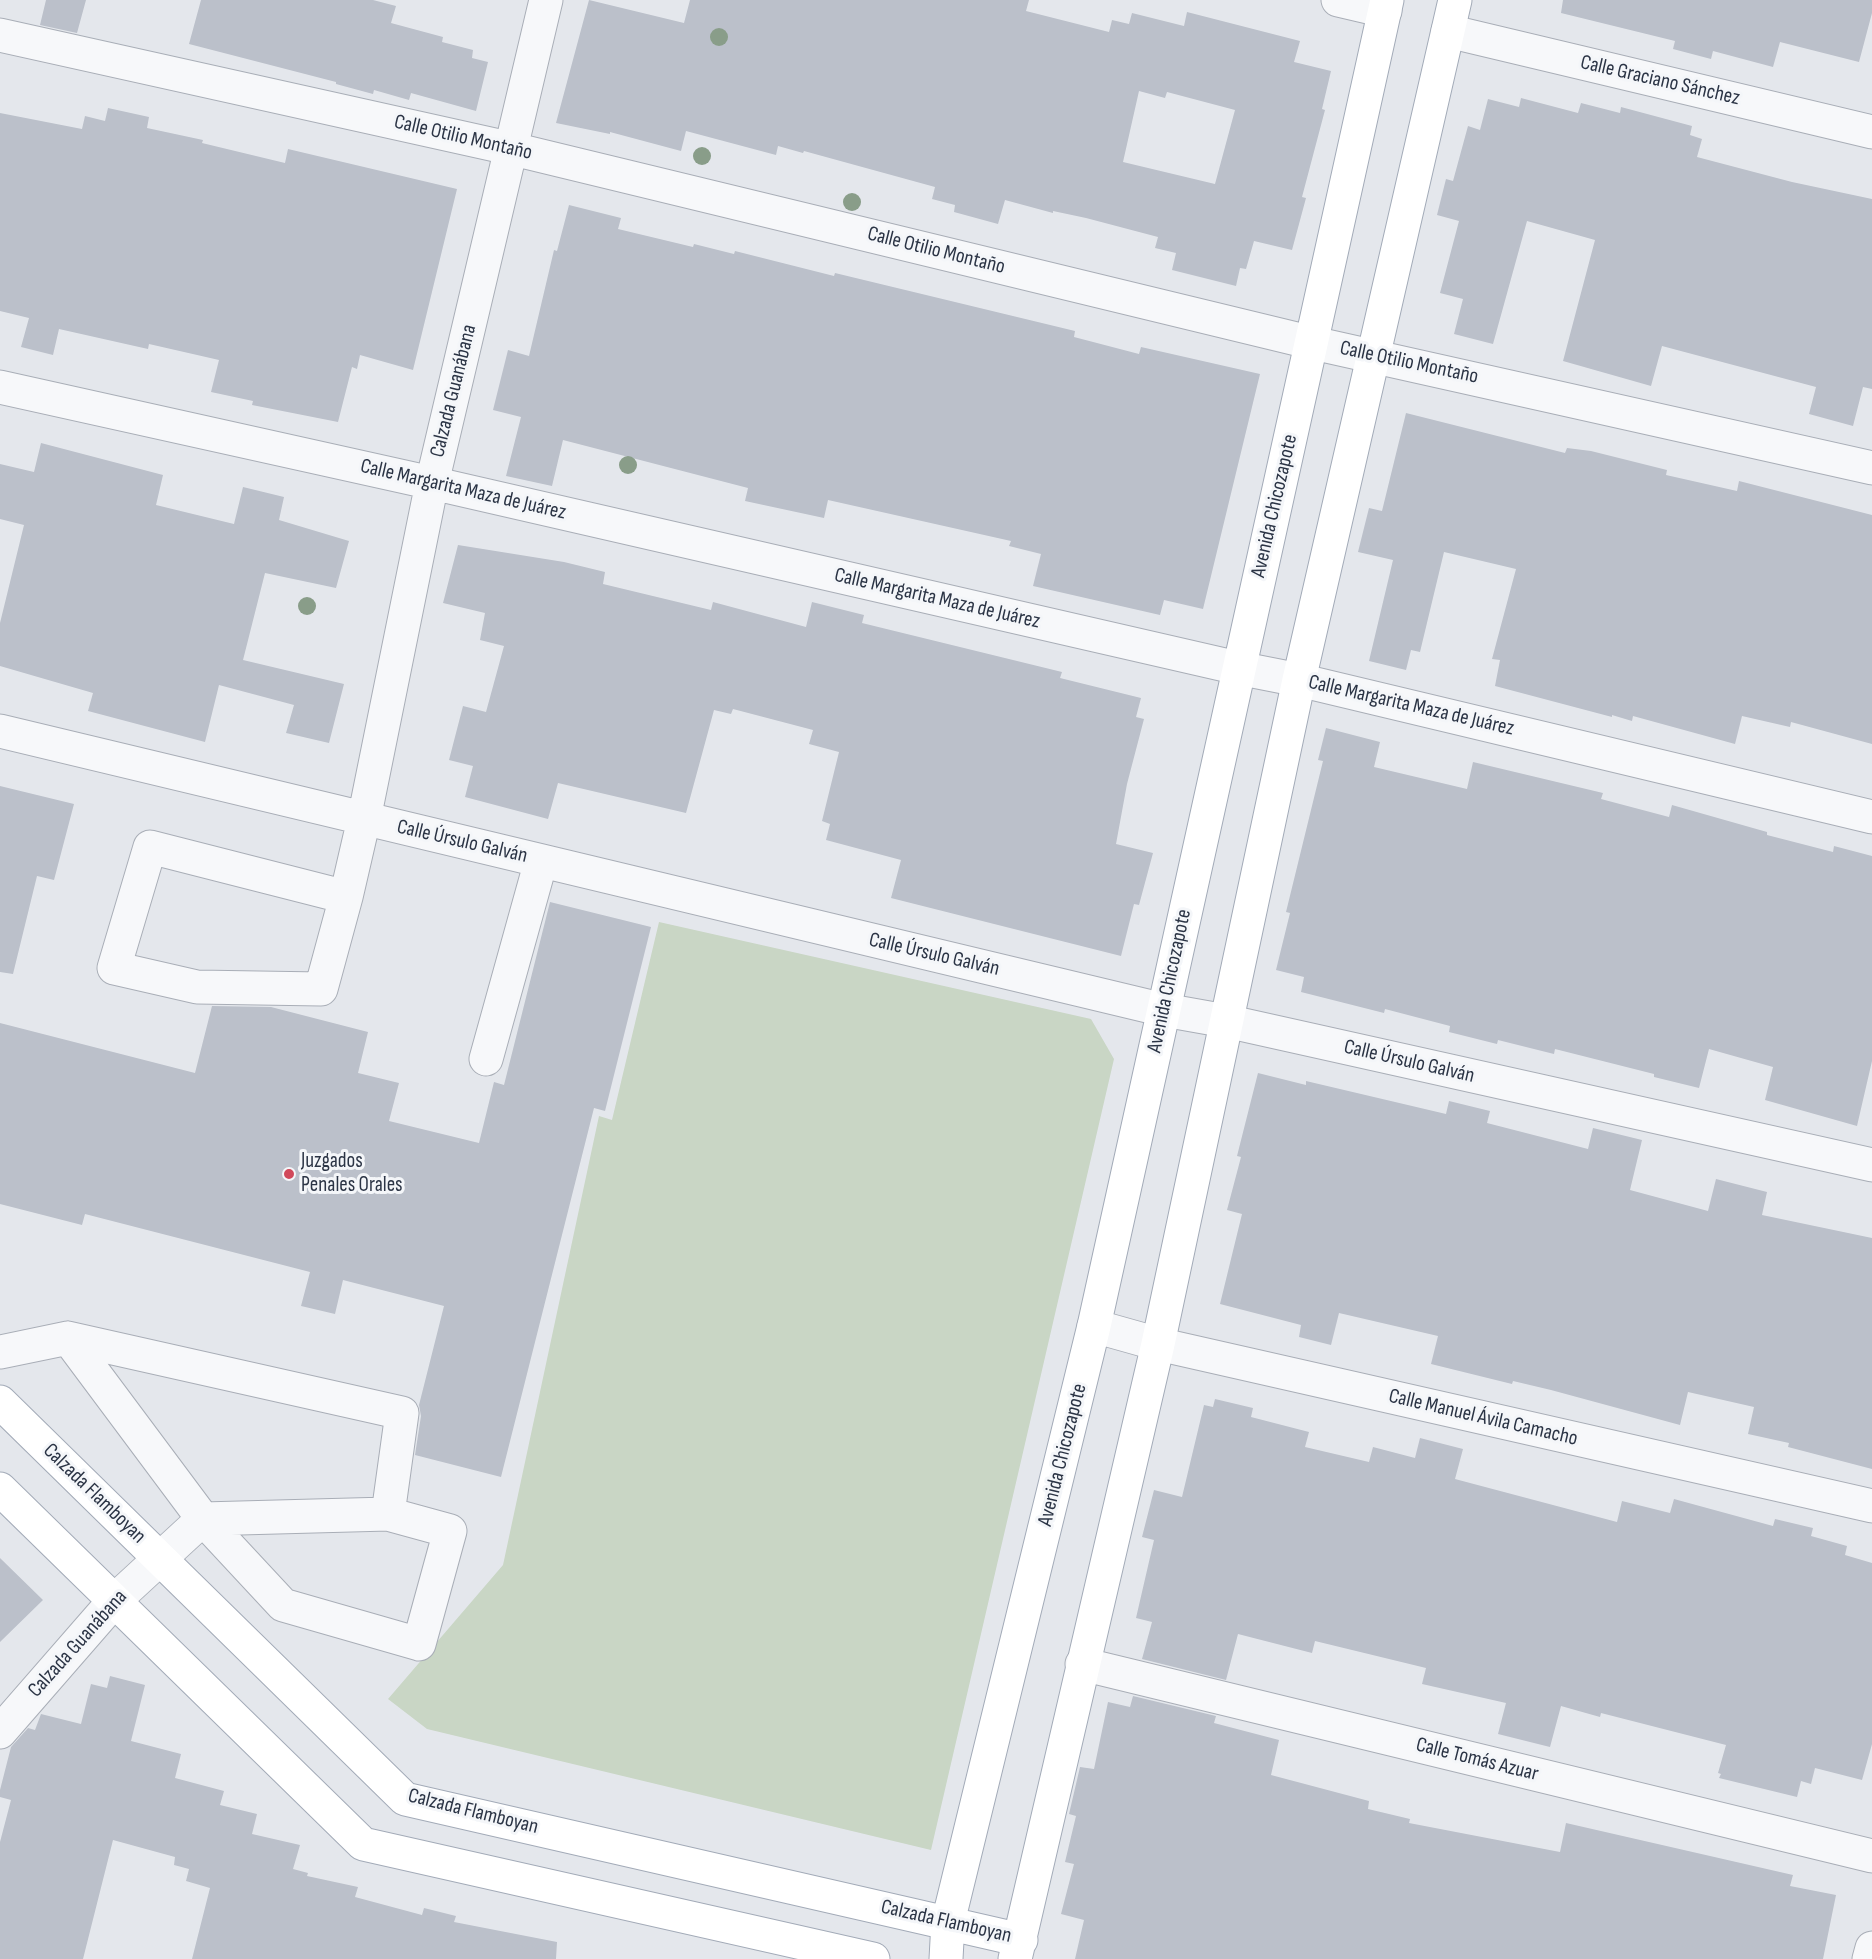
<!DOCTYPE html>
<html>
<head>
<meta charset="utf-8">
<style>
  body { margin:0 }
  canvas { display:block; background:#e4e7ec }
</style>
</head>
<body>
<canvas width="1872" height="1959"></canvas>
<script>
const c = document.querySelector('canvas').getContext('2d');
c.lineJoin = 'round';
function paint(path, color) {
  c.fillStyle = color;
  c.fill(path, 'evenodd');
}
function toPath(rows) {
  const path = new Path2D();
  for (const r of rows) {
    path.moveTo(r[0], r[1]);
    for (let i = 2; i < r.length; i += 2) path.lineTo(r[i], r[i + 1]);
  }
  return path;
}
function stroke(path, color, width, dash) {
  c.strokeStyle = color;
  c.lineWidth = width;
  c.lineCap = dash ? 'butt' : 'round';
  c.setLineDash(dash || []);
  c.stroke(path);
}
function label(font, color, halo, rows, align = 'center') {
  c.font = font + ' "Sofia Sans Condensed",sans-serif';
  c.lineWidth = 6;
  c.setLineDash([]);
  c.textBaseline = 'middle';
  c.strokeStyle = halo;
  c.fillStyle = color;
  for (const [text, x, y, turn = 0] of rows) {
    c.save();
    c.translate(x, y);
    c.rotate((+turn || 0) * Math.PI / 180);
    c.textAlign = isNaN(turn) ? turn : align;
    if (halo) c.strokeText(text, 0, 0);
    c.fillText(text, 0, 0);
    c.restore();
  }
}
paint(toPath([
  [659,922,1091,1019,1114,1059,931,1850,427,1729,388,1699,503,1565,599,1116,612,1120]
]), '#c9d6c5');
paint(toPath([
  [46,0,86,0,77,33,40,25],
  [201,0,373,0,396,6,391,23,443,37,442,42,473,50,472,58,488,62,476,111,411,93,409,100,374,90,373,94,336,84,336,82,189,44],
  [589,0,684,23,690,0,1029,0,1026,11,1109,32,1112,20,1129,24,1132,13,1184,26,1187,12,1300,41,1294,62,1331,71,1322,109,1325,110,1302,197,1306,198,1292,250,1254,241,1246,269,1240,268,1236,286,1172,270,1176,253,1155,248,1158,237,1086,218,1053,211,1053,213,1005,200,998,224,954,212,955,205,932,199,935,187,804,151,803,153,778,146,776,155,686,131,681,151,610,132,610,134,556,123],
  [1139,91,1165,98,1167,92,1235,110,1215,184,1123,162],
  [1563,0,1872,0,1872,13,1859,62,1780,42,1773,67,1713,51,1711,59,1673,49,1675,41,1561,13],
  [1521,98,1578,113,1581,103,1620,113,1621,107,1692,126,1690,135,1702,139,1697,157,1792,182,1872,199,1872,389,1863,387,1853,426,1809,414,1816,387,1662,346,1651,386,1563,361,1595,240,1527,221,1493,344,1454,334,1463,299,1440,293,1459,221,1437,215,1446,179,1453,181,1468,126,1480,130,1488,99,1519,107],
  [108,108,149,117,147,128,203,140,202,143,285,163,288,149,457,189,413,370,360,355,357,369,352,367,338,422,252,405,253,401,211,392,219,360,149,344,148,349,59,329,53,355,21,347,29,318,0,311,0,113,82,129,85,116,105,121],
  [569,205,621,218,618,229,693,247,694,244,734,254,735,251,834,276,835,273,1075,331,1074,337,1139,354,1141,347,1260,374,1203,609,1164,600,1160,615,1033,586,1041,554,1009,546,1011,541,828,500,824,518,745,501,748,488,563,440,552,486,506,476,521,417,493,410,508,350,529,356,554,250,557,251],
  [1406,413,1565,453,1567,448,1591,451,1667,470,1666,475,1737,491,1739,481,1872,515,1872,744,1791,722,1790,727,1742,716,1735,744,1633,716,1632,721,1612,715,1612,717,1495,686,1500,660,1492,659,1516,569,1444,552,1420,652,1411,650,1406,670,1369,661,1393,560,1358,552,1369,508,1382,511],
  [41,443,163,475,156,505,234,524,243,487,284,497,279,520,349,541,336,588,265,573,243,660,344,684,329,743,286,733,294,705,219,685,205,742,88,711,93,693,0,666,0,623,24,525,0,519,0,464,34,472],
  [458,545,564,562,605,572,603,584,711,610,713,602,806,627,812,602,864,615,862,623,1062,672,1060,678,1141,698,1136,717,1144,719,1127,784,1116,844,1153,853,1139,905,1134,904,1121,956,891,898,901,860,826,840,830,824,822,821,839,752,809,744,813,730,733,709,731,714,714,710,686,813,558,783,548,819,465,797,473,766,449,760,463,706,486,712,504,646,480,640,485,613,443,603],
  [1326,728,1380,742,1374,767,1467,789,1473,762,1603,793,1601,799,1669,817,1672,805,1767,832,1767,835,1833,852,1834,846,1872,856,1872,1061,1857,1126,1765,1100,1773,1067,1709,1049,1699,1088,1654,1077,1654,1074,1555,1049,1554,1054,1498,1040,1497,1044,1449,1032,1450,1026,1385,1009,1384,1013,1301,992,1304,977,1276,970,1290,913,1286,912,1323,761,1318,760],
  [0,786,74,804,54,880,37,876,13,974,0,972],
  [550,902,651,927,605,1111,594,1108,501,1477,415,1455,421,1416,419,1405,444,1306,343,1280,335,1314,301,1306,310,1272,85,1214,82,1225,0,1204,0,1023,195,1073,212,1006,271,1007,368,1032,358,1073,399,1083,389,1121,479,1143,494,1082,504,1085],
  [1258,1073,1306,1085,1306,1081,1446,1114,1449,1101,1490,1111,1487,1123,1588,1149,1593,1128,1642,1140,1630,1190,1708,1211,1716,1179,1767,1192,1762,1215,1872,1238,1872,1469,1788,1447,1789,1443,1748,1434,1754,1407,1688,1392,1680,1425,1551,1390,1513,1381,1512,1384,1431,1364,1438,1336,1339,1313,1331,1345,1299,1337,1301,1325,1220,1304,1242,1214,1227,1210,1241,1157,1237,1156],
  [1215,1399,1253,1408,1251,1417,1309,1432,1305,1447,1369,1462,1373,1447,1415,1458,1420,1438,1463,1449,1455,1479,1617,1522,1622,1501,1670,1513,1674,1499,1773,1526,1775,1519,1813,1528,1811,1536,1847,1546,1845,1555,1872,1563,1872,1744,1862,1780,1815,1768,1811,1784,1801,1781,1797,1797,1719,1778,1721,1774,1718,1773,1726,1745,1601,1713,1600,1717,1561,1706,1550,1747,1498,1734,1506,1703,1422,1684,1426,1668,1315,1641,1312,1653,1238,1634,1226,1680,1142,1659,1152,1622,1136,1618,1154,1540,1142,1537,1154,1490,1182,1497,1204,1405,1213,1407],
  [0,1558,43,1600,0,1642],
  [110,1676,145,1685,131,1741,181,1754,175,1778,224,1791,220,1805,257,1814,252,1834,300,1845,293,1869,308,1873,307,1876,358,1887,355,1897,422,1915,424,1908,456,1916,454,1922,557,1942,556,1959,192,1959,210,1888,186,1881,189,1869,174,1865,175,1857,113,1840,83,1959,0,1959,0,1842,11,1800,0,1797,0,1790,11,1747,28,1728,35,1730,41,1714,81,1724,91,1684,107,1688],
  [1133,1696,1216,1716,1214,1723,1279,1740,1271,1775,1369,1801,1368,1809,1410,1819,1409,1823,1560,1852,1566,1823,1793,1875,1790,1886,1836,1895,1823,1959,1075,1959,1084,1920,1061,1914,1074,1864,1065,1862,1076,1816,1069,1814,1080,1767,1094,1769,1108,1702,1130,1707]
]), '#bbc0ca');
const minor = toPath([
  [1338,0,1385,11],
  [1448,31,1872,132],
  [0,35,513,149,1313,343,1872,468],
  [0,387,432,483,1238,668,1299,680,1872,817],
  [0,731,1164,1010,1226,1021,1872,1165],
  [346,897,150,847,114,968,197,987,321,989,346,897,364,819,432,483,546,0],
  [486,1059,541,861],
  [1094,1326,1158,1344,1872,1506],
  [0,1352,68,1338,402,1413,388,1514],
  [388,1514,450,1531,419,1644,283,1605,203,1519,388,1514],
  [1082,1664,1872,1856],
  [0,1732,114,1601,203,1519,68,1338],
  [1869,1959,1872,1948]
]);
const major = toPath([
  [0,1402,405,1799,1021,1940],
  [0,1489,363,1844,873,1959],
  [946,1959,948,1922,1094,1326,1387,0],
  [1015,1959,1158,1344,1299,680,1455,0]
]);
stroke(minor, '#a9aeb7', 35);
stroke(major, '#a3abb8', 35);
stroke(minor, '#f7f8fa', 33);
stroke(major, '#fff', 33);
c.fillStyle = '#899d89';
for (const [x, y] of [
  [719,37],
  [702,156],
  [852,202],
  [628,465],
  [307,606]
]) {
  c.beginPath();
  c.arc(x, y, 9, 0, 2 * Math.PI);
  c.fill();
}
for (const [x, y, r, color] of [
  [289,1174,6,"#d1495b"]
]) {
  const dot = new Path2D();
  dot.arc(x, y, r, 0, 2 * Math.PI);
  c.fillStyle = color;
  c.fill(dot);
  stroke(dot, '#f4f6f9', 2);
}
label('21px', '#2b3445', '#f4f6f9', [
  ["Calle Graciano Sánchez",1660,81,13],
  ["Calle Otilio Montaño",463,138,13],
  ["Calle Otilio Montaño",936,251,14],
  ["Calle Otilio Montaño",1409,363,12],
  ["Calzada Guanábana",454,391,-76],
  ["Calle Margarita Maza de Juárez",463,490,13],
  ["Avenida Chicozapote",1275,506,-77],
  ["Calle Margarita Maza de Juárez",937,599,13],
  ["Calle Margarita Maza de Juárez",1411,706,13],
  ["Calle Úrsulo Galván",462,842,13],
  ["Calle Úrsulo Galván",934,955,13],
  ["Avenida Chicozapote",1170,981,-78],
  ["Calle Úrsulo Galván",1409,1062,13],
  ["Calle Manuel Ávila Camacho",1483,1418,13],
  ["Avenida Chicozapote",1063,1455,-76],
  ["Calzada Flamboyan",94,1494,44],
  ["Calzada Guanábana",78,1644,-48],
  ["Calle Tomás Azuar",1477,1760,14],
  ["Calzada Flamboyan",473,1812,14],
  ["Calzada Flamboyan",946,1922,13]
]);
label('21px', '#2b3445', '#f4f6f9', [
  ["Juzgados",301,1162],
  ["Penales Orales",301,1186]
], 'left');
</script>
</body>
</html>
